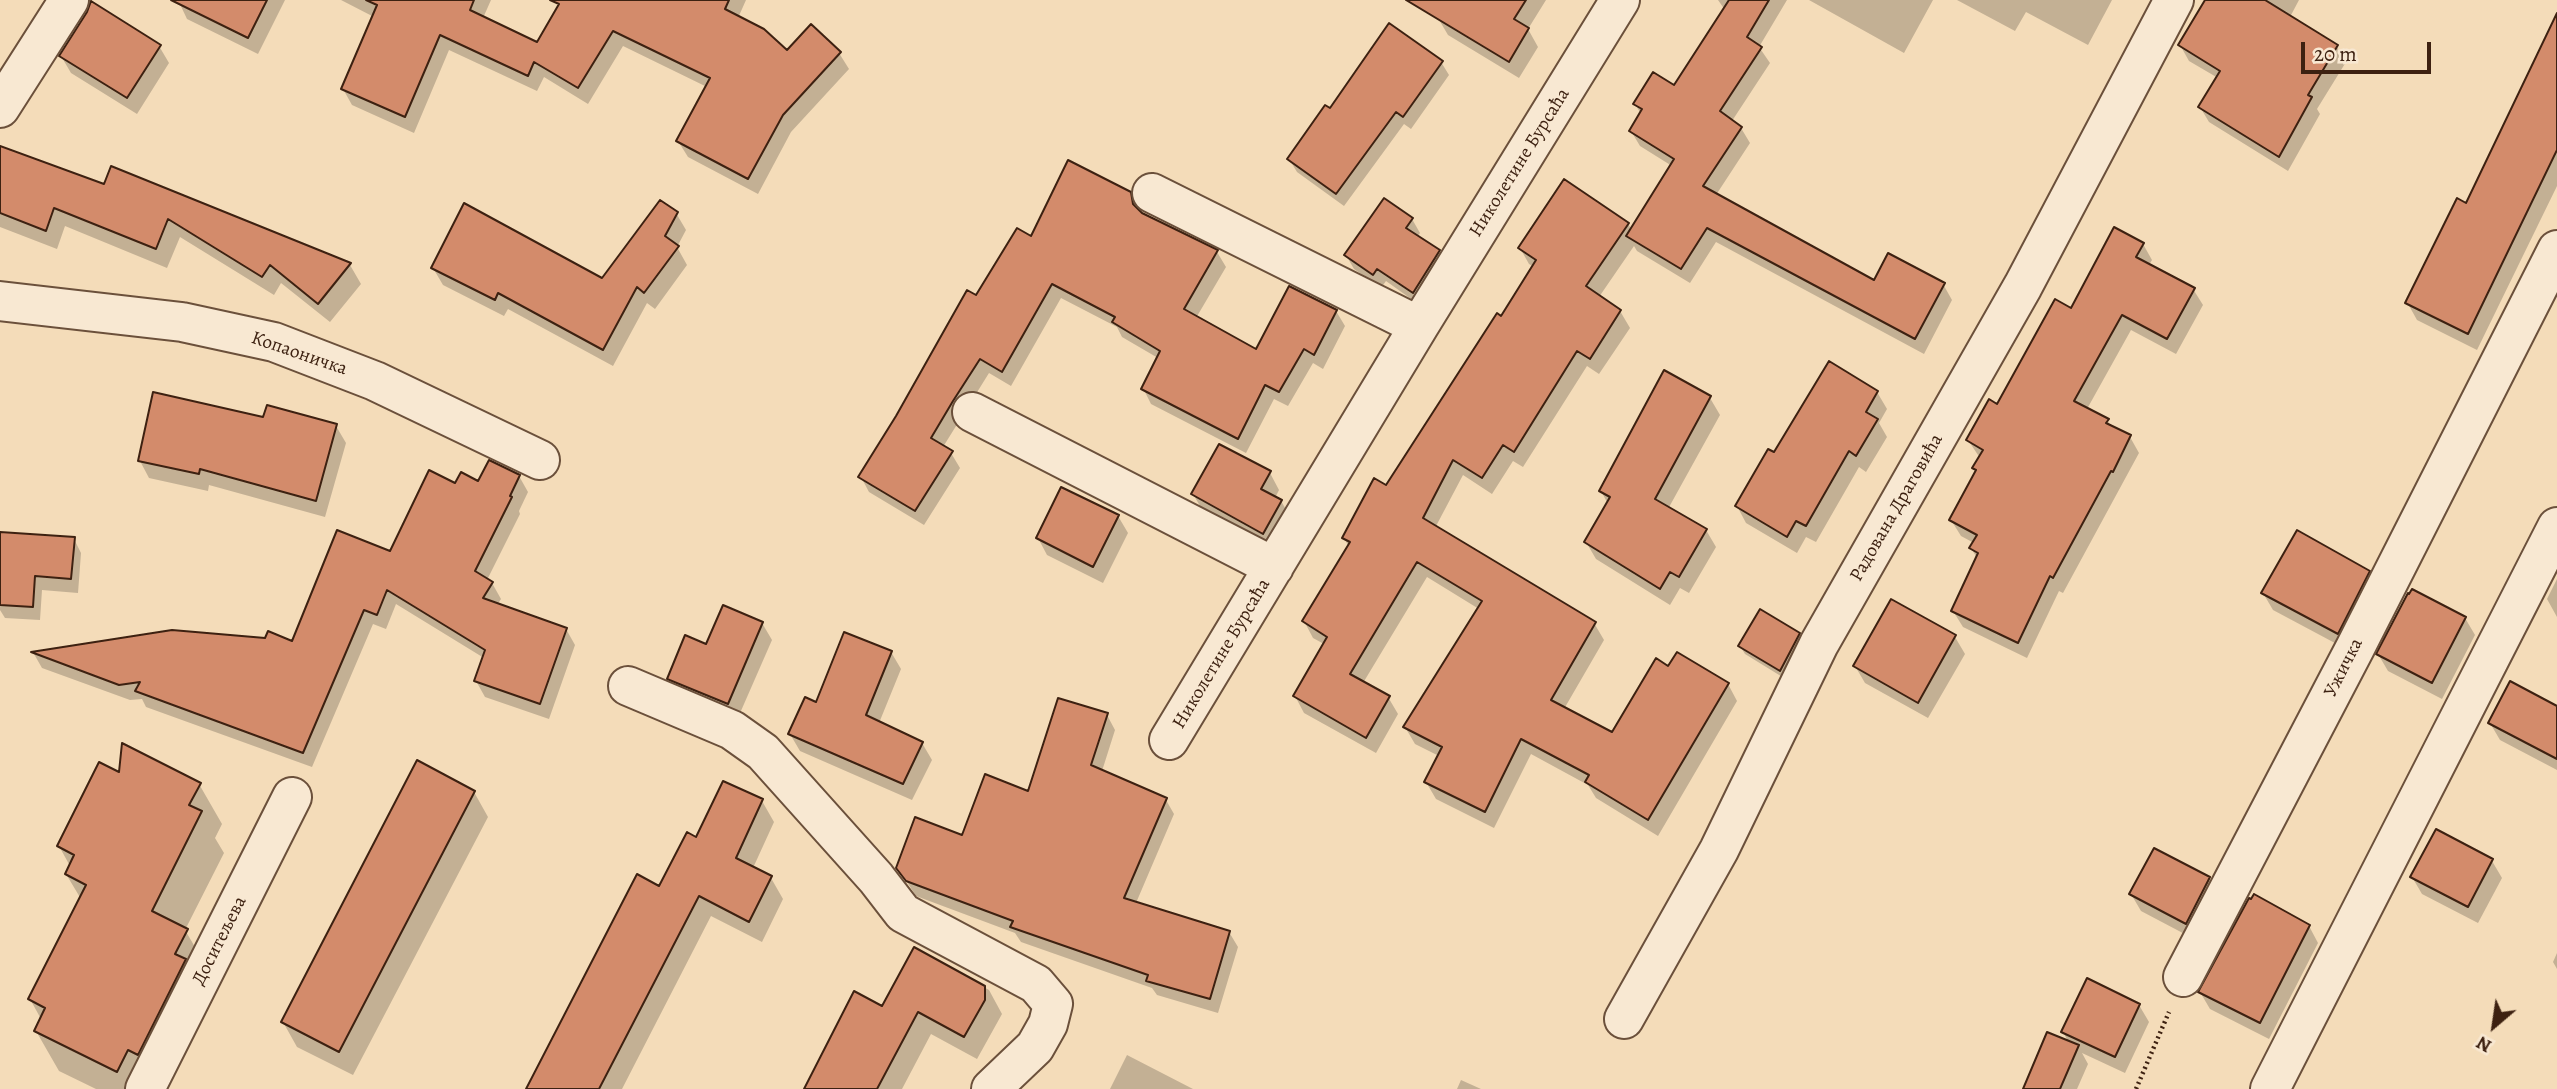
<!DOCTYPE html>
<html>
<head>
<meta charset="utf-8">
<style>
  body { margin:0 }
  #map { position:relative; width:2557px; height:1089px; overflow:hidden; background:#f4dcb9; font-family:Alegreya,serif }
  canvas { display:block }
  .north { position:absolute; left:2459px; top:991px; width:70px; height:70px; -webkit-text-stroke:5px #f8e8d2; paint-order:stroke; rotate:209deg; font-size:19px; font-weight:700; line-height:28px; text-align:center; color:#3d2111 }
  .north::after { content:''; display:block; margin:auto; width:24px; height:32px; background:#3d2111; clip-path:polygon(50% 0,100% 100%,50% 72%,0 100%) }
  .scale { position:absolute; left:2301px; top:42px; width:130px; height:32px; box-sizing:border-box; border:4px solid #3d2111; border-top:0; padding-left:9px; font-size:21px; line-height:24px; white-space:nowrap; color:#3d2111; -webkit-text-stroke:5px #f8e8d2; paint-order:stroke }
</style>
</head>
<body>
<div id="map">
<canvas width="2557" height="1089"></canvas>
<div class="north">N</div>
<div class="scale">20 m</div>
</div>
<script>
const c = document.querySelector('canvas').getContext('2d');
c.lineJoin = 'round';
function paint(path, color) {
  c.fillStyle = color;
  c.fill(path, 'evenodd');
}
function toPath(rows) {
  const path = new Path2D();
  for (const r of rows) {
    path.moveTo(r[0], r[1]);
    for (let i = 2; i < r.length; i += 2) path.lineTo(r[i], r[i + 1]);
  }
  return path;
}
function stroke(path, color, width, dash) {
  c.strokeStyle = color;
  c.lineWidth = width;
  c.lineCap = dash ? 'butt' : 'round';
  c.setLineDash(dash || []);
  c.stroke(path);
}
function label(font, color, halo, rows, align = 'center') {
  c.font = font + ' Alegreya,serif';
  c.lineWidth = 6;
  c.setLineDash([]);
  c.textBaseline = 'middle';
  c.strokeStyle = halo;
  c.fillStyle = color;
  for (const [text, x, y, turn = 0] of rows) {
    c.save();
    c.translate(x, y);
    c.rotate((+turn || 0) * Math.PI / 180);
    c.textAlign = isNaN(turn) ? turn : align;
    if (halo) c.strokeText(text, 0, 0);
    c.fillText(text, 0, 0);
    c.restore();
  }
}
paint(toPath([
  [178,0,285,0,258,54,187,19],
  [341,0,491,0,483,18,537,44,564,0,746,0,738,18,787,53,839,53,849,69,791,132,758,194,688,157,678,141,707,87,623,46,588,104,544,77,537,91,449,50,414,133,352,105,343,89,374,17],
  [1449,0,1546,0,1528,29,1538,47,1519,78,1448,35,1438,18],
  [1718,0,1787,0,1759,47,1770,63,1732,121,1741,128,1750,143,1716,195,1874,283,1943,284,1952,300,1924,354,1716,242,1690,283,1637,251,1634,246,1599,297,1620,311,1630,328,1599,374,1587,366,1523,467,1513,461,1492,494,1463,475,1435,528,1594,623,1604,640,1564,709,1613,735,1669,668,1728,684,1737,701,1658,836,1596,798,1588,785,1531,754,1494,828,1436,799,1426,782,1439,756,1415,744,1405,727,1479,609,1427,577,1363,683,1388,697,1398,714,1376,753,1304,713,1295,696,1324,644,1313,638,1304,621,1349,547,1344,538,1387,488,1534,267,1529,264,1520,248,1628,224,1632,230,1672,166,1640,146,1631,131,1641,114,1635,104,1674,87,1725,10],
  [1809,0,1933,0,1904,53],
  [1957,0,2112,0,2088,45,2026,12,2015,31],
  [2207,0,2299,0,2290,17,2337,47,2346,62,2317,109,2320,114,2288,171,2209,122,2200,107,2218,78,2189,61,2180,45],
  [159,46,169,63,137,114,71,73,61,56],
  [1441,62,1449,75,1411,129,1404,124,1344,206,1297,172,1289,159,1330,111],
  [2557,87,2557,186,2477,350,2417,320,2407,302,2467,205],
  [0,148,105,187,112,168,350,265,361,284,330,322,281,283,274,295,180,237,167,268,65,226,57,249,0,227],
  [1129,193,1139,212,1217,252,1226,267,1196,318,1257,351,1336,311,1345,326,1323,369,1313,363,1288,406,1274,399,1246,453,1151,404,1143,388,1158,358,1122,337,1117,327,1061,298,1011,386,989,373,943,447,951,453,960,468,924,525,869,492,861,477,977,298,1031,238],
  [676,213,686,230,677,247,687,265,655,309,647,303,613,366,508,309,504,316,443,285,433,268,603,280],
  [1412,219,1420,233,1417,237,1439,251,1447,265,1421,306,1386,281,1381,288,1354,269,1346,255],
  [2143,244,2152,260,2149,265,2193,289,2203,305,2176,354,2131,330,2087,409,2107,420,2112,428,2130,437,2139,453,2063,593,2059,591,2027,658,1963,627,1953,611,1977,558,1971,548,1974,543,1961,536,1951,520,1977,472,1974,468,1980,458,1968,440,1998,407,2072,310],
  [1877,392,1887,409,1879,423,1887,437,1866,472,1859,467,1816,542,1806,537,1797,553,1746,523,1737,506,1775,454],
  [1710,398,1720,415,1668,509,1706,530,1716,547,1689,593,1680,588,1670,605,1596,559,1586,542,1608,504,1601,491],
  [264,419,336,426,346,443,325,517,209,485,208,491,149,478,140,461],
  [1270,473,1279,490,1275,498,1281,501,1291,518,1273,550,1203,511,1193,494],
  [519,476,528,492,519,511,520,514,487,580,492,583,501,599,497,605,566,629,575,645,549,719,485,697,476,681,484,658,396,604,386,629,373,624,312,767,146,707,142,699,130,700,42,668,34,654,172,632,293,643,391,553,456,485],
  [1118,516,1128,533,1103,583,1047,555,1038,538],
  [74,539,81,553,78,593,42,590,40,620,5,618,0,610,0,547],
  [2368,572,2378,589,2348,650,2273,610,2263,593],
  [2557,579,2557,617,2547,599],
  [2465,618,2475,635,2442,699,2388,671,2378,654],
  [762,623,772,640,737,720,678,696,668,678],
  [1799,634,1804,643,1784,678,1745,654,1740,646],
  [1955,637,1965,654,1928,718,1865,683,1855,666],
  [891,652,901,669,879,723,922,743,932,760,912,800,800,751,790,734,817,704],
  [2557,708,2557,770,2500,740,2490,723],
  [1107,715,1115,730,1102,771,1166,800,1174,814,1136,903,1229,932,1238,947,1218,1013,1157,995,1152,988,1021,942,1015,933,916,896,898,868,963,837,1029,793],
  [121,775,199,784,222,824,215,838,224,853,185,930,209,971,163,1089,96,1089,59,1071,36,1031,41,1019,30,999,81,899,66,874,70,866,59,846],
  [474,792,488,817,353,1075,297,1047,283,1022],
  [762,801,774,822,753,868,771,878,783,899,762,942,711,916,622,1089,528,1089,660,888,697,840],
  [2492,861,2502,878,2478,923,2422,894,2412,877],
  [2209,879,2219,896,2196,940,2141,911,2131,894],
  [2309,926,2318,943,2269,1039,2210,1009,2200,992],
  [914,949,989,990,1002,1014,977,1059,931,1034,902,1089,806,1089,882,1008],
  [2557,953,2557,969,2553,962],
  [2139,1005,2149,1022,2125,1073,2082,1053,2088,1064,2077,1089,2025,1089,2069,1043,2063,1032],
  [1127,1055,1193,1089,1110,1089],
  [1461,1080,1481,1089,1457,1089]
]), '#0003');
const building = toPath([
  [171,0,267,0,248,38,171,0],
  [366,0,474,0,470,10,537,42,559,4,550,0,729,0,725,9,764,29,787,50,811,24,841,52,783,115,748,179,676,141,710,78,613,31,578,88,534,62,528,76,440,35,405,117,341,89,377,5,366,0],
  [1406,0,1526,0,1514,19,1529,28,1509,62,1406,0],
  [1729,0,1769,0,1747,37,1762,47,1720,111,1742,127,1703,186,1874,280,1888,253,1945,283,1915,339,1707,228,1681,269,1626,236,1674,159,1629,131,1642,109,1633,104,1653,72,1674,85,1729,0],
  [2205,0,2265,0,2338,45,2308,95,2312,97,2279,157,2198,107,2220,71,2178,45,2205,0],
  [91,1,161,45,127,98,59,56,87,12,91,1],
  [2557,13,2557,150,2468,334,2405,303,2457,198,2466,203,2557,13],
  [1389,23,1443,61,1403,117,1396,112,1336,194,1287,159,1325,105,1330,108,1389,23],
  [0,146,104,184,111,166,351,263,318,304,270,265,262,277,168,219,156,249,54,208,46,231,0,213,0,146],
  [1068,160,1131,192,1133,204,1142,213,1218,250,1184,309,1256,349,1289,286,1337,310,1314,355,1304,349,1279,392,1265,385,1238,439,1141,389,1160,351,1112,322,1115,317,1052,284,1002,372,980,359,953,401,931,438,953,451,915,511,858,477,896,416,967,290,976,295,1017,228,1031,236,1068,160],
  [1564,179,1629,223,1586,286,1621,310,1590,359,1577,351,1514,452,1503,445,1482,478,1453,460,1423,518,1596,622,1551,700,1612,732,1656,658,1668,666,1677,652,1729,683,1648,820,1585,782,1589,775,1521,739,1485,812,1424,782,1442,747,1403,727,1482,601,1417,562,1350,674,1390,696,1366,738,1293,696,1327,637,1302,621,1350,542,1342,538,1374,478,1386,485,1497,313,1501,316,1536,260,1518,248,1564,179],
  [1384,198,1413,218,1406,228,1440,250,1413,293,1377,269,1373,275,1344,255,1384,198],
  [660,200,678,212,665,236,679,246,644,293,637,287,603,350,498,293,495,300,431,268,464,203,602,278,660,200],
  [2114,227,2144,243,2136,257,2195,288,2167,339,2122,315,2074,401,2109,419,2106,423,2131,435,2113,472,2111,471,2053,578,2050,576,2018,643,1951,611,1978,553,1969,548,1977,535,1949,520,1976,470,1972,468,1983,450,1966,440,1989,399,1997,404,2055,299,2071,308,2114,227],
  [1829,361,1878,391,1866,412,1878,419,1856,456,1849,451,1806,526,1796,521,1787,537,1735,506,1768,449,1774,452,1829,361],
  [1664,370,1711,396,1655,499,1707,529,1679,577,1670,572,1660,589,1584,542,1610,497,1599,491,1664,370],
  [153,392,263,417,267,405,337,424,316,501,200,469,199,474,138,461,153,392],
  [1219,444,1271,471,1261,489,1282,500,1263,534,1191,494,1219,444],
  [489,460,520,475,510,496,512,497,475,571,493,582,483,598,567,628,540,704,474,681,485,650,387,590,377,615,364,610,303,753,135,691,140,682,119,685,31,652,172,630,265,638,268,631,292,641,337,530,390,551,429,470,455,483,461,472,478,481,489,460],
  [1061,487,1119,515,1093,567,1036,538,1061,487],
  [2297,530,2370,571,2338,634,2261,593,2297,530],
  [0,532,75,537,71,579,35,576,33,607,0,605,0,532],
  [2412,589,2466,617,2432,683,2376,654,2408,593,2409,594,2412,589],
  [1891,599,1956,635,1918,703,1853,666,1891,599],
  [723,605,763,622,728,704,667,679,685,635,706,644,723,605],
  [1760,609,1800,633,1780,671,1738,646,1760,609],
  [844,632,892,651,866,715,923,742,903,784,788,734,805,697,816,702,844,632],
  [2510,681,2557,706,2557,759,2488,723,2510,681],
  [1058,698,1108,713,1091,765,1167,798,1124,898,1230,931,1210,999,1146,981,1148,975,1010,927,1013,921,906,881,896,868,915,817,962,835,985,774,1028,791,1058,698],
  [122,743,201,783,189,805,202,811,152,911,188,929,175,954,186,959,138,1055,128,1050,117,1072,34,1031,45,1008,28,999,86,885,65,874,74,855,57,846,99,762,119,772,122,743],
  [417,760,475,791,339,1052,281,1022,417,760],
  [723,781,763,799,736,858,772,876,749,922,699,896,599,1089,526,1089,637,874,659,886,687,832,696,837,723,781],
  [2436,829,2493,859,2468,907,2410,877,2436,829],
  [2154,848,2210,877,2186,924,2129,894,2154,848],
  [2254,894,2310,925,2260,1023,2198,992,2249,898,2251,899,2254,894],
  [914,947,985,986,985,1000,964,1037,918,1012,877,1089,804,1089,854,991,882,1006,914,947],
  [2087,978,2140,1004,2115,1057,2061,1032,2087,978],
  [2047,1032,2079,1045,2060,1089,2023,1089,2047,1032]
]);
paint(building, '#d38b6b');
stroke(building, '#3d2111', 2);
const minor = toPath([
  [0,108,69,0],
  [1152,193,1419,326],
  [0,301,182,322,274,342,375,381,540,460],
  [972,412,1274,567],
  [628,686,732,730,763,752,876,878,903,913,1036,984,1053,1004,1048,1024,1035,1047,991,1089],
  [1169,740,1419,326,1620,0],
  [2183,977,2355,648,2557,250],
  [1624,1019,1719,850,1819,644,2023,286,2174,0],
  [145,1089,292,797],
  [2270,1089,2557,527]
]);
stroke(minor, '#6b503b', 42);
stroke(toPath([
  [2136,1089,2169,1012]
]), '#3d2111', 4.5, [2, 3.5]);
stroke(minor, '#f8e8d2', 38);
label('19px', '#3d2111', '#f8e8d2', [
  ["Николетине Бурсаћа",1520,163,-58],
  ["Копаоничка",299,354,19],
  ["Радована Драговића",1897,508,-60],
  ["Николетине Бурсаћа",1222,654,-59],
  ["Ужичка",2344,668,-63],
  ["Доситељева",220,941,-63]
]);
</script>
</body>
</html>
